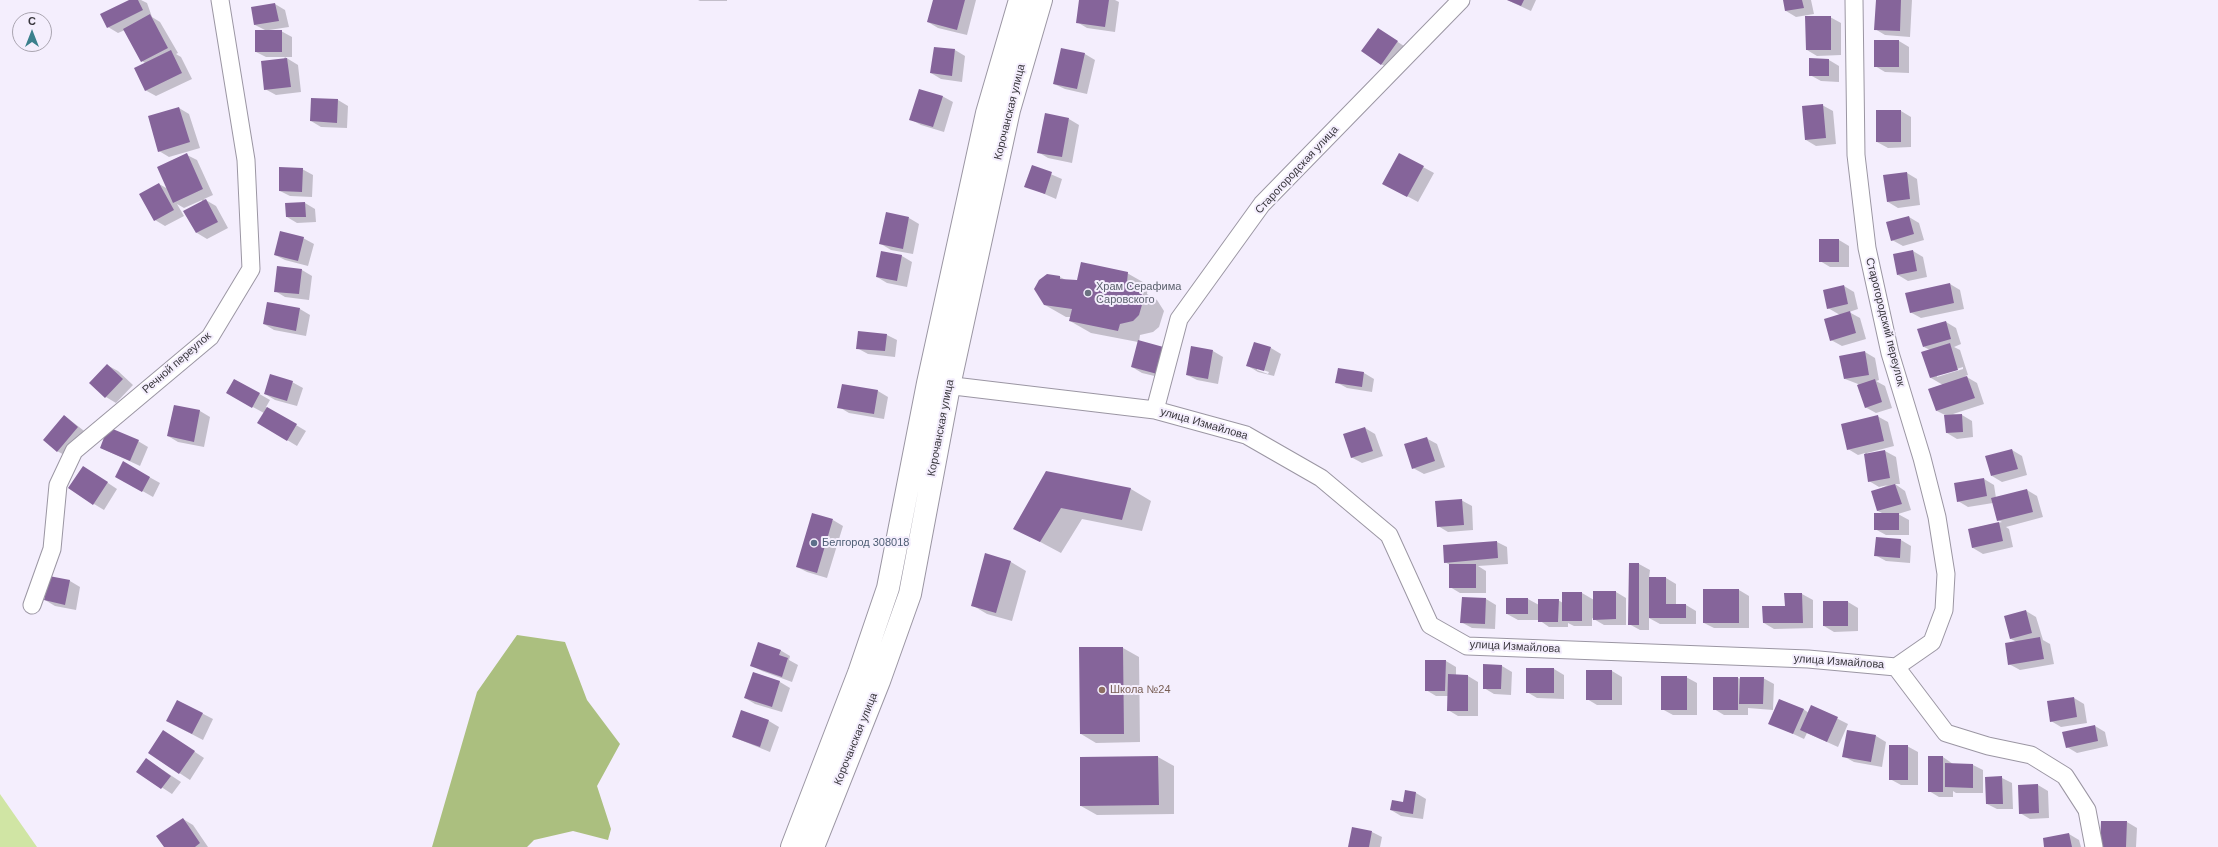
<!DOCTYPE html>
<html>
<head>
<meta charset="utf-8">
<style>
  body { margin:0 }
  #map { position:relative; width:2218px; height:847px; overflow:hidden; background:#f4eefd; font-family:Arial,sans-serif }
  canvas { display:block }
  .north { position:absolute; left:12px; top:12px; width:40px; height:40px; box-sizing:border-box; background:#f4eefd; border:1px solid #a9a4b0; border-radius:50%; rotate:0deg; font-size:11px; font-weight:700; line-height:16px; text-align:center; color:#38363c }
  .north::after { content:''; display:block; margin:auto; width:14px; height:18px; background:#3b808d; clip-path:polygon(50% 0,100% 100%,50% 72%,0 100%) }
</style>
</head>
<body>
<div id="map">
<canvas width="2218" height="847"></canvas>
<div class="north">С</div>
</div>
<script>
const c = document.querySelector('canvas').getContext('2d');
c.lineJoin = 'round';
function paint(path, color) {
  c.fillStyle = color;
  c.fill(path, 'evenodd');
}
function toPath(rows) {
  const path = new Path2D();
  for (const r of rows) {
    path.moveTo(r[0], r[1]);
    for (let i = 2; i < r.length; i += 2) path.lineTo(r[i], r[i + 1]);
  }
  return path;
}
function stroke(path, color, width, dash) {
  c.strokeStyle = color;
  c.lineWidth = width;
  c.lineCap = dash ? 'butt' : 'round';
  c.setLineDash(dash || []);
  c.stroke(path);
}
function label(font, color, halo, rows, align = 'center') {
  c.font = font + ' Arial,sans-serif';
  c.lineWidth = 4;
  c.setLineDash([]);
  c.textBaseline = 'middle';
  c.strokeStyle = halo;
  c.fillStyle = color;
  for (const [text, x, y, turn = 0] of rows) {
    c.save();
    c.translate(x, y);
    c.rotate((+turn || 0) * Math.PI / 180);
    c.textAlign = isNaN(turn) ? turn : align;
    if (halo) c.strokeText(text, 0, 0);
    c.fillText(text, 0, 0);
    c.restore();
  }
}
paint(toPath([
  [0,794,37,847,0,847]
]), '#d0e5a4');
paint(toPath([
  [517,635,565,642,587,700,620,744,597,786,611,829,608,840,573,831,534,840,527,847,432,847,477,692]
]), '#abbf7f');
paint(toPath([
  [131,0,141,0,147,3,152,17,160,22,178,53,176,54,181,57,192,79,156,96,145,90,145,63,142,61,125,30,118,33,108,27],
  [698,0,727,0,727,1,700,1],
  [934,0,976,0,967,35,938,28,928,22],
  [1080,0,1115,0,1119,2,1115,32,1087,28,1077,22],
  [1507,0,1536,0,1531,11],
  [1784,0,1811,0,1814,14,1796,17,1786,11],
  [1877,0,1912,0,1910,37,1885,35,1875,29],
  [275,4,285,10,289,27,269,30,281,31,292,37,292,57,285,57,298,65,301,92,276,95,265,89,285,57,266,57,256,52,267,31,255,25,252,8],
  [1830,17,1841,23,1841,55,1817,56,1807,50],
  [1378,29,1407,48,1392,70,1381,64],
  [1899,41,1909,47,1909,73,1885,72,1875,66],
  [1062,49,1085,54,1095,60,1087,94,1065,89,1054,84],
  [955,50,965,56,962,82,941,79,931,73],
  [1810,59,1829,60,1839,66,1839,82,1821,81,1810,75],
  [942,96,953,102,944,132,921,125,910,119],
  [338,100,348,106,347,128,321,127,311,121],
  [1822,105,1833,111,1836,144,1816,146,1806,140],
  [179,108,189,114,200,148,169,157,159,151],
  [1901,111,1911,117,1911,147,1888,148,1877,142],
  [1069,119,1079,125,1072,163,1048,158,1038,152],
  [1399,154,1434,173,1418,202,1394,189],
  [187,155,197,160,213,195,204,199,216,206,228,228,207,239,197,233,202,200,184,208,177,204,184,216,165,226,155,220,159,184,168,189],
  [1032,166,1062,179,1056,199,1026,186],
  [302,169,313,175,312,197,290,196,280,191],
  [1907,173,1917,179,1920,205,1898,208,1888,202],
  [305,203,315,209,316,222,297,223,287,217,286,204],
  [1909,217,1919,223,1924,240,1903,246,1892,240],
  [909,218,919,224,913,254,891,250,881,244],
  [303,238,314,244,308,266,285,260,275,255],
  [1839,240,1849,246,1849,267,1830,267,1820,261],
  [1913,251,1923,257,1927,277,1908,281,1898,275],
  [882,252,902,256,912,262,907,287,887,283,877,277],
  [278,267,302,270,312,276,309,300,285,297,275,291],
  [1127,273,1148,285,1147,294,1157,300,1164,311,1159,327,1153,332,1140,335,1139,342,1171,380,1142,373,1132,367,1138,342,1091,333,1070,321,1071,317,1066,317,1045,305,1060,277,1066,280,1078,281],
  [1135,287,1138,287,1147,302,1145,303],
  [1950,284,1960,290,1964,309,1921,318,1910,312],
  [1844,286,1854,292,1858,309,1849,312,1860,318,1866,339,1842,346,1831,340,1840,315,1828,308],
  [268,303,300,309,310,315,306,336,274,330,264,324],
  [1946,322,1956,328,1961,344,1954,347,1960,350,1968,375,1965,376,1977,383,1984,404,1953,414,1962,415,1972,421,1973,437,1957,439,1947,433,1945,415,1937,411,1943,385,1931,378,1923,352,1930,350,1924,347],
  [1963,367,1963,369,1937,377,1937,375],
  [887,335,897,340,895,357,868,354,857,348],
  [1192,347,1213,351,1223,357,1218,384,1197,380,1187,375],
  [1271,348,1281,354,1274,376,1258,372,1248,366],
  [1257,368,1269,372,1268,374,1257,370],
  [1865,352,1875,358,1879,380,1876,381,1885,386,1892,408,1876,413,1865,407,1858,384,1845,379],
  [107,365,118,371,133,385,116,403,106,397],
  [1339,369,1364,373,1374,379,1372,392,1347,388,1336,382],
  [235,380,270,400,266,407,306,431,297,446,259,423,264,413,238,399],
  [292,382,303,388,297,406,275,400,265,394],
  [843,385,878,391,888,397,884,419,849,413,839,407],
  [174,406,200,411,210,417,204,447,178,442,168,436],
  [65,416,88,434,68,457,57,451],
  [1877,416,1888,422,1894,446,1867,453,1867,454,1885,451,1896,457,1900,484,1895,484,1905,491,1911,510,1898,514,1909,520,1909,535,1886,535,1875,529,1884,514,1878,511,1872,492,1888,485,1879,487,1869,481,1865,453,1858,455,1848,449],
  [1365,428,1375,434,1383,456,1362,463,1351,457],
  [1426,438,1437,444,1445,467,1424,474,1413,468],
  [138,441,148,447,140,466,101,448],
  [2012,450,2022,456,2027,475,2002,482,1992,476],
  [124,463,160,483,153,497,116,476],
  [1047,472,1131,489,1151,501,1142,531,1082,519,1061,553,1014,528],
  [93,473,117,489,104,510,94,504],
  [1984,479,1994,485,1996,498,2027,490,2037,496,2043,517,2006,527,2009,529,2013,547,1983,554,1973,548,1969,529,2002,522,1998,520,1993,503,1968,507,1958,501],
  [1461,500,1472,506,1473,530,1448,532,1438,526],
  [833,520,843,526,827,578,807,572,797,567],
  [1901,540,1911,546,1910,563,1886,561,1875,555],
  [1497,542,1507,547,1508,564,1478,566,1486,571,1486,593,1460,593,1450,587,1450,565,1445,562],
  [986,555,1011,562,1026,571,1012,621,987,614,972,605],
  [1630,564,1639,564,1650,570,1649,578,1666,578,1676,584,1676,605,1686,605,1696,611,1696,624,1660,624,1649,618,1649,630,1640,630,1629,624],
  [50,577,70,581,80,587,76,610,55,606,45,600],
  [1739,590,1749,596,1749,628,1714,628,1704,623],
  [1616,592,1626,598,1626,625,1604,625,1592,618,1592,626,1574,626,1568,623,1568,627,1549,627,1539,620,1518,620,1507,614,1528,599,1539,605,1558,600,1563,603,1582,593,1594,600],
  [1785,594,1802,594,1813,600,1813,628,1774,629,1764,623,1786,607],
  [1486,599,1496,605,1495,629,1472,628,1461,622],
  [1848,602,1858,608,1858,631,1834,632,1824,626],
  [2026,611,2036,617,2043,640,2050,644,2054,664,2020,670,2009,664,2017,642,2011,639],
  [1080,648,1123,648,1139,657,1140,742,1096,743,1081,734],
  [780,650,790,656,789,660,798,665,792,682,762,671,752,666],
  [1446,661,1456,667,1456,675,1468,676,1478,682,1478,716,1458,716,1448,710,1448,696,1436,696,1426,690],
  [1502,666,1512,672,1511,695,1494,694,1484,688],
  [1554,669,1564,675,1564,699,1537,698,1527,692],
  [1587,671,1612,671,1622,677,1622,705,1597,705,1587,699],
  [753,673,780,682,790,688,782,712,755,704,745,698],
  [1686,677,1697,683,1697,715,1673,715,1662,709],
  [1738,678,1741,679,1763,678,1774,684,1773,710,1748,708,1748,715,1724,715,1714,709],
  [2074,698,2084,704,2087,723,2061,727,2051,721],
  [178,701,213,719,203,740,178,727],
  [1812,706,1848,724,1838,747,1807,733,1804,739,1770,723,1803,709,1809,713],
  [769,721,779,727,770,752,733,737],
  [2095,726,2105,732,2108,746,2077,753,2067,747],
  [1848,731,1876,736,1886,742,1882,767,1854,762,1843,756],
  [174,738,204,758,190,780,149,753],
  [1907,746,1918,752,1918,785,1901,785,1890,779],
  [1158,757,1174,766,1174,814,1097,815,1081,806,1081,758],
  [1943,757,1953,764,1973,765,1983,770,1983,793,1956,793,1953,791,1953,797,1939,797,1929,791],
  [146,759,181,782,172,794,137,771],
  [1986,778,2002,778,2012,783,2013,809,1997,809,1987,804],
  [2038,785,2048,791,2049,818,2030,819,2020,813],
  [1406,791,1416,793,1426,799,1423,819,1401,816,1391,810,1404,803],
  [183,819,193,825,208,847,165,847],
  [2127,822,2137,828,2136,847,2101,847],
  [1372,832,1382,837,1380,847,1349,847],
  [2069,834,2079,840,2081,847,2045,847]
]), '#0003');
paint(toPath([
  [129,0,138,0,143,10,107,28,100,14],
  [933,0,965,0,957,30,927,22],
  [1079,0,1109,0,1105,27,1076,23],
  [1507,0,1524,0,1521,6],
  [1783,0,1802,0,1804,8,1785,11],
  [1876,0,1901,0,1900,31,1874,30],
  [275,3,279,21,254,25,251,7],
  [150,14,168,48,141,62,123,29],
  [1805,16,1831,16,1831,50,1806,50],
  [1378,28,1398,41,1381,65,1361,51],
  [255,30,282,30,282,52,255,52],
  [1874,40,1899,40,1899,67,1874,67],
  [934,47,955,49,952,76,930,73],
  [1061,48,1085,53,1077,89,1053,84],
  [171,50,182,73,145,91,134,68],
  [287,58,291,87,264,90,261,61],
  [1809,58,1829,59,1829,76,1809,76],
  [919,89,943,96,933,127,909,120],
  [311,98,338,99,337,123,310,121],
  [1823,104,1826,138,1805,140,1802,106],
  [179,107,190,142,158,152,148,116],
  [1876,110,1901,110,1901,142,1876,142],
  [1045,113,1069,118,1062,157,1037,153],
  [187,153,203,189,173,203,157,167],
  [1399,153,1424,166,1407,197,1382,184],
  [1032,165,1052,172,1045,194,1024,187],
  [279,167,303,168,302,192,279,191],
  [1907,172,1910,199,1887,202,1883,175],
  [159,183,174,210,154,221,139,194],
  [206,199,218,222,196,233,183,211],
  [305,202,306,217,286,217,285,203],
  [886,212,909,217,903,249,879,244],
  [1909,216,1914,234,1891,241,1886,222],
  [280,231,304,237,298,261,274,255],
  [1819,239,1839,239,1839,262,1819,262],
  [1913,250,1917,271,1897,275,1893,254],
  [881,251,902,255,897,281,876,277],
  [1081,262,1128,272,1127,282,1137,287,1144,298,1139,315,1133,321,1120,324,1118,331,1069,321,1072,309,1044,305,1034,289,1039,280,1047,274,1060,276,1060,279,1077,280],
  [277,266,302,269,299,294,274,292],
  [1950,283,1954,303,1910,313,1905,293],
  [1844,285,1848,304,1827,309,1823,290],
  [267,302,300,308,296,331,263,324],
  [1850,311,1856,333,1830,341,1824,319],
  [1946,321,1951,339,1923,347,1917,329],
  [858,331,887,334,885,351,856,349],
  [1138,340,1167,348,1161,375,1131,367],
  [1254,342,1271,347,1264,371,1246,366],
  [1950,343,1958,370,1930,378,1921,352],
  [1191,346,1213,350,1208,379,1186,375],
  [1865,351,1869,375,1844,379,1839,356],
  [107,364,123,379,105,398,89,383],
  [1338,368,1364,372,1362,387,1335,383],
  [270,374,293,381,287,401,264,394],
  [1967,376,1975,398,1936,411,1928,389],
  [234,379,260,393,252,408,226,393],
  [1875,379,1882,402,1865,408,1857,385],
  [842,384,878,390,874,414,837,408],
  [174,405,200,410,194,442,167,436],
  [267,407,297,424,287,441,257,423],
  [1962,414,1963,432,1946,433,1944,415],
  [64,415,78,427,57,452,43,440],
  [1878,415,1884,441,1847,450,1841,424],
  [108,427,139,440,130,461,100,448],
  [1365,427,1373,451,1351,458,1343,434],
  [1427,437,1435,461,1412,469,1404,444],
  [2012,449,2018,469,1991,476,1985,456],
  [1885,450,1890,478,1868,482,1864,454],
  [123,461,150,477,142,492,115,477],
  [83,466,108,482,93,505,68,488],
  [1046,471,1131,488,1122,520,1061,508,1040,542,1013,529],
  [1984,478,1987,496,1957,502,1954,483],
  [1895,484,1902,504,1877,511,1871,491],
  [2027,489,2033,512,1997,521,1991,498],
  [1462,499,1464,525,1437,527,1435,501],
  [812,513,833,519,817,573,796,567],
  [1874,513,1899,513,1899,530,1874,530],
  [1999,522,2003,541,1972,548,1968,529],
  [1876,537,1901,539,1900,558,1874,556],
  [1497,541,1498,558,1444,563,1443,545],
  [985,553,1011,561,996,613,971,606],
  [1629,563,1639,563,1639,625,1628,625],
  [1449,564,1476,564,1476,588,1449,588],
  [49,576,70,580,65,605,44,600],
  [1649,577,1666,577,1666,604,1686,604,1686,618,1649,618],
  [1703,589,1739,589,1739,623,1703,623],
  [1593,591,1616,591,1616,619,1593,620],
  [1562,592,1582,592,1582,621,1562,621],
  [1784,593,1802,593,1803,623,1763,623,1762,606,1785,606],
  [1462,597,1486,598,1485,624,1460,623],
  [1506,598,1528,598,1528,614,1506,614],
  [1538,599,1559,599,1558,622,1538,622],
  [1823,601,1848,601,1848,626,1823,626],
  [2026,610,2032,633,2010,639,2004,616],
  [2040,637,2044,659,2008,665,2005,643],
  [758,642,781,650,779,655,788,658,782,677,750,666],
  [1079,647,1123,647,1124,734,1080,734],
  [1425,660,1446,660,1445,691,1425,691],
  [1483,664,1502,665,1501,689,1483,689],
  [1526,668,1554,668,1554,693,1526,693],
  [1586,670,1612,670,1612,700,1586,700],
  [753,672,780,681,772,707,744,698],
  [1448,674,1468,675,1468,711,1447,711],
  [1661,676,1687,676,1687,710,1661,710],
  [1713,677,1738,677,1738,710,1713,710],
  [1740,677,1764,677,1763,704,1739,704],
  [2074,697,2077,717,2050,722,2047,701],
  [1779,699,1804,709,1793,734,1768,724],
  [177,700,203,713,192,734,166,721],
  [1811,705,1838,717,1827,742,1800,730],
  [741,710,769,720,760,747,732,737],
  [2095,725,2098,741,2066,748,2062,732],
  [163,730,195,751,179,774,148,753],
  [1847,730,1876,735,1871,762,1842,757],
  [1889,745,1908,745,1908,780,1889,780],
  [1158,756,1159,805,1080,806,1080,757],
  [1928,756,1943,756,1943,792,1928,792],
  [146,758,171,776,161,789,136,772],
  [1945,763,1973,764,1973,788,1945,787],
  [2002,776,2003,804,1986,804,1985,777],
  [2038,784,2039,813,2019,814,2018,785],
  [1405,790,1416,792,1413,814,1390,810,1392,800,1403,802],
  [183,818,200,843,195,847,164,847,156,836],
  [2101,821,2127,821,2126,847,2100,847],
  [1352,827,1372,831,1369,847,1348,847],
  [2069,833,2072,847,2044,847,2043,838]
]), '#85649a');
const minor = toPath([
  [1854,0,1856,155,1867,248,1890,353,1922,458,1937,517,1946,574,1944,610,1932,642,1896,667],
  [937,384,1155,410,1246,435,1321,478,1389,535,1430,625,1467,646,1808,659,1896,667,1946,733,1988,746,2031,755,2065,776,2087,810,2094,847],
  [1155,410,1179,319,1262,204,1461,0],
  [32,605,52,549,58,485,74,451,210,337,251,269,246,160,220,0]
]);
const major = toPath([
  [792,847,859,673,888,588,928,383,987,113,1020,0],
  [813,847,879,681,910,594,949,386,1009,110,1041,0]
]);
stroke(minor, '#9b96a3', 19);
stroke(major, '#9b96a3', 24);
stroke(minor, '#fff', 17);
stroke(major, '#fff', 22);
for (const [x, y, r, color] of [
  [1088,293,4,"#6b7280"],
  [814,543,4,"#5c6f8a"],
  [1102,690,4,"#8d6e63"]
]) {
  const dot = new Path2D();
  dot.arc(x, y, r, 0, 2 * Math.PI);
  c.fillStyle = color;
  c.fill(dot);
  stroke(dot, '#f4eefd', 1.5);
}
label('11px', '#38363c', '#f4eefd', [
  ["Корочанская улица",1010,112,-76],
  ["Старогородская улица",1297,170,-47],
  ["Старогородский переулок",1885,322,76],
  ["Речной переулок",177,363,-41],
  ["улица Измайлова",1204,424,16],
  ["Корочанская улица",941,428,-79],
  ["улица Измайлова",1515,647,3],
  ["улица Измайлова",1839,662,4],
  ["Корочанская улица",856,739,-68]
]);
label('11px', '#5b616d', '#f4eefd', [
  ["Храм Серафима",1096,287],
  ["Саровского",1096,300]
], 'left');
label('11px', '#4e5e75', '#f4eefd', [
  ["Белгород 308018",822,543]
], 'left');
label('11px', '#785e54', '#f4eefd', [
  ["Школа №24",1110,690]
], 'left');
</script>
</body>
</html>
